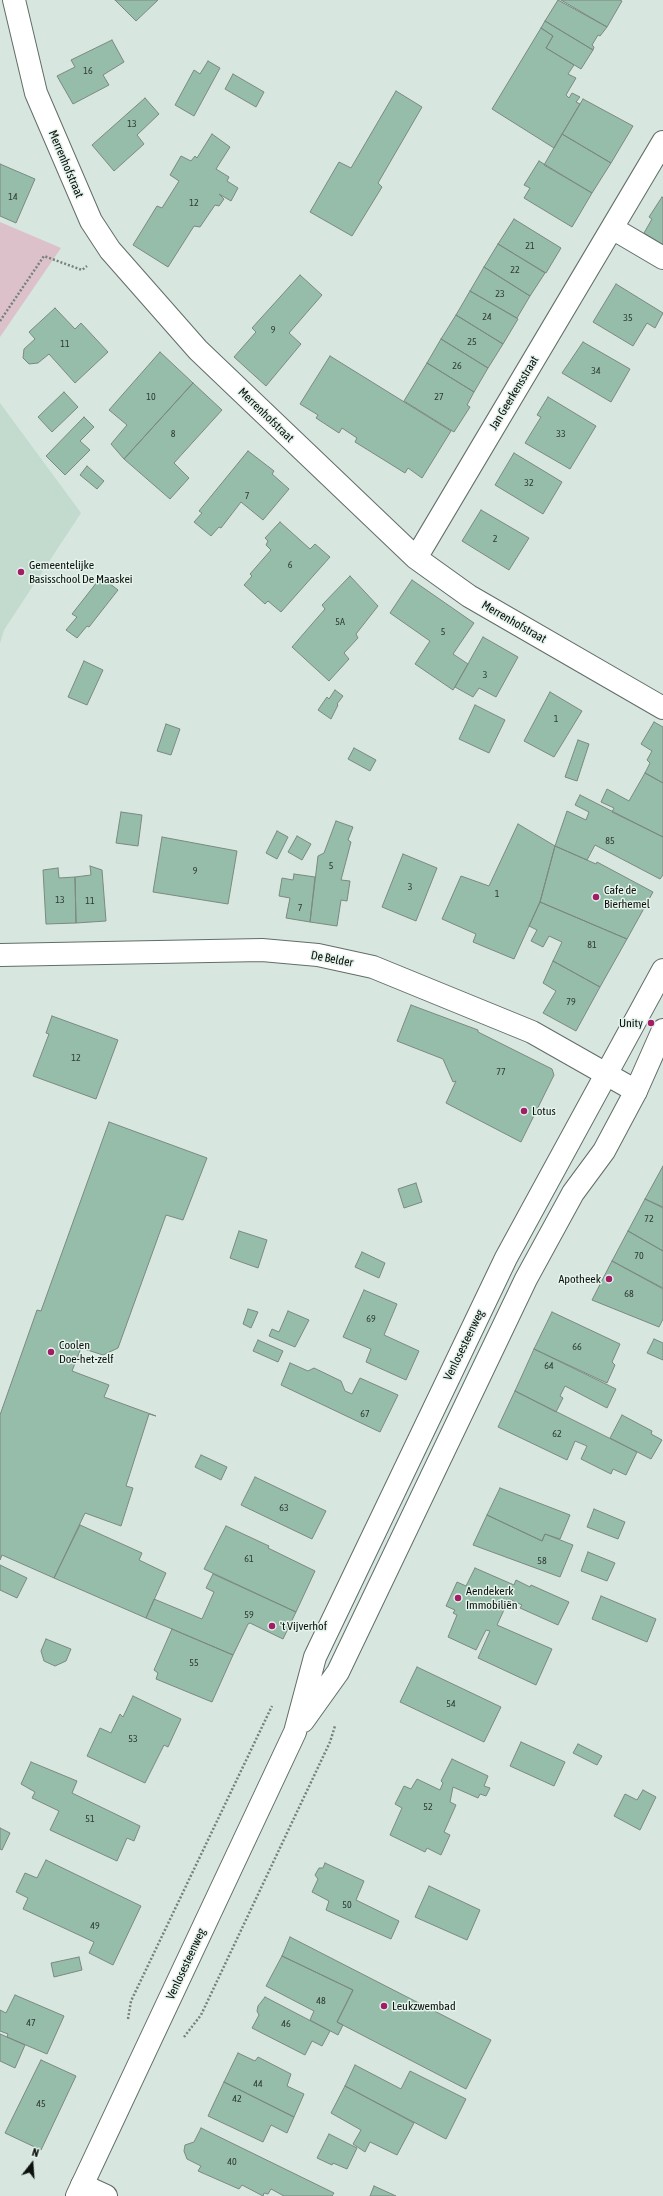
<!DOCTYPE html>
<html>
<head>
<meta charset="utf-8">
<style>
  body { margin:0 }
  #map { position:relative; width:663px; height:2196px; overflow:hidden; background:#d7e6de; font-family:"Asap Condensed",sans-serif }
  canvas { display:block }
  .north { position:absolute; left:12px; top:2144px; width:40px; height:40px; -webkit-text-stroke:3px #e4f3eb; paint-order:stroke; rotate:17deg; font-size:11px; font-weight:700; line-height:16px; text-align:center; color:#0d120f }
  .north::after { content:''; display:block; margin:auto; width:14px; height:18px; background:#0d120f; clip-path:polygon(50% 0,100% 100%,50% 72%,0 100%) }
</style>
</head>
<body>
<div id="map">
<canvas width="663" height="2196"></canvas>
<div class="north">N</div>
</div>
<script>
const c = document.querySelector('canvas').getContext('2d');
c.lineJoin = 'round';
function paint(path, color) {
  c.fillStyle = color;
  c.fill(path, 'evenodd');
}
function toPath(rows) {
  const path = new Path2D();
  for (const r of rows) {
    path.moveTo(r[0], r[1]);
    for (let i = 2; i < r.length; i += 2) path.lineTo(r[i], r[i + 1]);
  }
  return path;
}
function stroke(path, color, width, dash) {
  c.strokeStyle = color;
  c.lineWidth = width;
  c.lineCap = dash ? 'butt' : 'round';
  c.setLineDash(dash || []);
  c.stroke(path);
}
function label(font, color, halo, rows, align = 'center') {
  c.font = font + ' "Asap Condensed",sans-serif';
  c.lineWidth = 3;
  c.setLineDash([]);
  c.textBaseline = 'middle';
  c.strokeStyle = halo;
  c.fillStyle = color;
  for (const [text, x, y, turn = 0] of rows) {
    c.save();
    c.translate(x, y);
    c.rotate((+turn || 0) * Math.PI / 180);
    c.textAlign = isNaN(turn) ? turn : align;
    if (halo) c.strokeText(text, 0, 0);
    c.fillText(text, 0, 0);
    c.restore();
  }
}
paint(toPath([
  [0,403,81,513,4,630,0,643]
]), '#c3dacf');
paint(toPath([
  [0,222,61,248,0,337]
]), '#dcc1cb');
const building = toPath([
  [115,0,158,0,136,21,115,0],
  [558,0,607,27,600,36,598,35,592,45,594,47,593,50,545,21,558,0],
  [561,0,620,0,622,1,607,27,561,0],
  [545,21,593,50,581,69,546,48,553,36,541,28,545,21],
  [541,28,553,36,546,48,574,65,568,74,576,78,566,95,569,98,572,93,580,97,576,102,580,104,554,148,492,109,541,28],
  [112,40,124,62,103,75,109,85,73,104,57,76,75,67,71,60,112,40],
  [208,61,220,68,194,116,175,105,194,70,200,74,208,61],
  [233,74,264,92,256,107,225,89,233,74],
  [396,91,422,107,378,183,382,187,352,236,310,212,339,162,351,168,396,91],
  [145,98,159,114,137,135,144,144,114,171,92,145,145,98],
  [583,99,633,126,611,163,562,134,583,99],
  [212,134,230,147,216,169,229,177,227,181,238,188,231,201,219,194,224,199,219,206,215,205,200,227,194,226,168,267,133,245,157,206,162,208,179,181,170,175,181,156,191,161,195,156,197,158,212,134],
  [562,134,611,163,592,193,544,165,562,134],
  [539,161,592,193,572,227,524,198,530,188,524,185,539,161],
  [0,164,35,179,16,223,0,216,0,164],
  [662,197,663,198,663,245,644,233,652,219,649,217,662,197],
  [514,219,561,248,546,273,498,244,514,219],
  [498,244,545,273,530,296,484,267,498,244],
  [484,267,530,296,517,318,470,291,484,267],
  [300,275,322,295,289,333,301,344,266,386,234,357,256,332,252,328,300,275],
  [616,284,663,313,655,328,647,323,633,346,593,322,616,284],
  [470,291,518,319,503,344,456,315,470,291],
  [55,308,75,329,81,323,108,352,75,383,49,354,38,363,29,364,23,358,24,349,35,339,29,332,55,308],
  [456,315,503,344,488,368,441,339,456,315],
  [441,339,488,368,474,392,427,363,441,339],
  [583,342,630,369,611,402,562,373,583,342],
  [160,352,193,383,124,459,111,444,127,425,109,410,160,352],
  [330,356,451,431,422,478,408,468,405,473,355,442,357,438,342,428,339,433,316,418,318,415,300,404,330,356],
  [427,363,474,392,467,405,470,407,454,432,404,401,427,363],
  [193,383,222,410,174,463,189,478,170,499,124,459,193,383],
  [64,392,78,407,52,432,38,417,64,392],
  [548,397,596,426,570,469,525,443,541,417,537,415,548,397],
  [84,417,94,427,80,441,90,450,65,475,46,456,84,417],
  [248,451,274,471,272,474,289,489,263,520,241,502,221,528,219,527,211,536,194,522,202,513,199,511,248,451],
  [514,453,562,482,543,514,495,485,514,453],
  [87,466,104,481,97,489,80,475,87,466],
  [481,510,529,538,509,570,462,541,481,510],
  [280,522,310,549,315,544,330,557,281,612,268,601,265,604,244,585,252,576,250,574,271,550,266,545,268,541,265,538,280,522],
  [350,576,378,606,356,634,358,638,344,653,349,659,329,681,292,647,325,609,322,605,350,576],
  [101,577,118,590,89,627,87,626,77,638,66,630,77,617,72,614,101,577],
  [412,580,474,623,453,654,468,664,453,690,415,664,430,641,390,613,412,580],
  [483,637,518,657,496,697,479,688,473,697,455,687,483,637],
  [84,661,103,670,87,705,68,697,84,661],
  [335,690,343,696,337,704,338,705,331,719,318,710,327,697,329,699,335,690],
  [550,692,582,711,554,757,524,741,550,692],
  [475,705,505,720,489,753,459,739,475,705],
  [654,722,663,727,663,783,645,773,650,763,647,760,652,751,641,744,654,722],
  [166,724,180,729,171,755,157,751,166,724],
  [578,740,589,744,577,781,565,777,578,740],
  [354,748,376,760,370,771,348,759,354,748],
  [645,773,663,783,663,837,612,812,614,808,601,802,607,789,629,801,645,773],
  [580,795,663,837,663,875,660,879,595,845,587,860,555,846,567,811,586,820,589,812,575,805,580,795],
  [121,812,142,815,138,846,116,843,121,812],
  [336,821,353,827,348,840,351,842,341,880,350,881,347,901,341,900,337,926,310,922,318,856,324,853,336,821],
  [518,824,555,846,540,902,514,959,473,942,476,934,442,919,461,876,489,886,518,824],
  [277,831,288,837,277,859,266,853,277,831],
  [297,836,311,844,302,860,288,852,297,836],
  [162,837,237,851,228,904,153,892,162,837],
  [555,846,596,864,597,862,653,892,627,939,540,902,555,846],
  [403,854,437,868,416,921,382,907,403,854],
  [90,866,102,870,106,921,76,923,75,877,91,875,90,866],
  [58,868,59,878,75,877,76,923,46,924,43,870,58,868],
  [294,874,315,877,310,922,286,918,290,898,279,896,282,878,293,880,294,874],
  [540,902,627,939,600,987,553,961,562,942,549,936,543,947,531,941,537,930,529,926,540,902],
  [553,961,600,987,576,1031,543,1013,556,991,543,983,553,961],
  [411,1005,478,1030,478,1032,552,1069,554,1075,521,1142,446,1103,456,1081,453,1082,443,1059,397,1041,411,1005],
  [52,1016,118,1040,96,1099,33,1076,49,1034,46,1033,52,1016],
  [109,1122,207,1158,183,1220,166,1215,118,1348,103,1355,81,1348,72,1371,109,1385,104,1397,156,1416,149,1414,126,1486,133,1488,121,1526,85,1513,54,1578,2,1555,0,1560,0,1415,37,1310,41,1311,109,1122],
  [663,1166,663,1207,645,1199,663,1166],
  [416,1183,422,1202,404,1208,398,1189,416,1183],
  [645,1199,663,1208,663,1251,628,1231,645,1199],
  [239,1231,267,1240,258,1268,230,1258,239,1231],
  [628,1231,663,1251,663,1288,612,1261,628,1231],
  [362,1252,385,1263,379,1278,355,1267,362,1252],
  [612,1261,663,1289,663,1319,659,1327,592,1300,612,1261],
  [364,1290,397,1304,384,1335,419,1351,406,1380,366,1362,371,1349,343,1337,364,1290],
  [248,1309,258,1312,251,1328,243,1324,248,1309],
  [288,1311,309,1320,295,1347,269,1336,272,1329,279,1332,288,1311],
  [552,1312,620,1344,612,1362,615,1365,607,1383,534,1349,552,1312],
  [654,1339,663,1343,663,1360,647,1353,654,1339],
  [258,1340,283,1351,278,1362,253,1351,258,1340],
  [534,1349,616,1389,607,1408,565,1386,560,1396,563,1398,556,1412,515,1391,534,1349],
  [290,1363,308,1371,314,1368,341,1381,345,1391,352,1394,360,1378,398,1395,380,1432,281,1385,290,1363],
  [515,1391,637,1452,626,1475,613,1469,611,1474,581,1459,587,1446,575,1441,567,1460,498,1427,515,1391],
  [622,1415,652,1431,651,1434,662,1440,651,1459,610,1438,622,1415],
  [201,1455,227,1467,221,1480,195,1467,201,1455],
  [255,1477,326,1511,312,1539,241,1505,255,1477],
  [500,1488,570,1515,560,1539,545,1534,542,1541,487,1515,500,1488],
  [594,1509,625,1522,618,1539,587,1527,594,1509],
  [487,1515,542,1541,545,1534,573,1545,560,1577,473,1545,487,1515],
  [80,1525,142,1553,139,1560,166,1573,146,1618,54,1578,80,1525],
  [226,1526,269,1546,268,1548,315,1571,296,1612,204,1569,226,1526],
  [588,1552,615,1563,607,1581,581,1571,588,1552],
  [0,1565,27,1578,17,1598,0,1590,0,1565],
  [475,1568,514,1585,516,1580,530,1587,531,1585,569,1602,558,1625,520,1608,522,1605,509,1599,497,1625,552,1649,536,1685,478,1658,490,1631,486,1630,476,1650,448,1637,457,1615,453,1613,455,1610,446,1606,457,1582,466,1586,475,1568],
  [213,1574,296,1612,283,1639,250,1623,248,1624,233,1655,146,1618,154,1599,202,1619,214,1592,206,1588,213,1574],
  [601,1596,656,1619,647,1642,592,1619,601,1596],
  [172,1629,233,1655,212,1702,156,1679,158,1673,154,1670,172,1629],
  [46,1639,71,1649,66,1661,55,1666,44,1661,41,1651,46,1639],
  [417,1667,501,1707,484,1742,400,1702,417,1667],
  [133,1696,181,1719,168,1747,164,1745,145,1783,87,1756,100,1728,111,1733,120,1714,123,1717,133,1696],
  [521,1742,565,1762,554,1786,510,1766,521,1742],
  [578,1744,602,1756,597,1765,573,1753,578,1744],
  [452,1759,488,1776,484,1786,490,1788,486,1796,480,1794,478,1798,453,1787,450,1802,456,1805,444,1832,450,1835,441,1855,427,1848,425,1852,390,1835,402,1808,395,1804,404,1786,411,1789,417,1779,440,1790,443,1783,441,1781,452,1759],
  [31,1762,77,1781,72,1793,140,1826,134,1841,127,1838,117,1861,50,1830,59,1811,32,1798,35,1792,21,1784,31,1762],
  [643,1790,656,1797,640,1830,614,1816,625,1794,637,1800,643,1790],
  [0,1828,10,1833,2,1850,0,1849,0,1828],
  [46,1860,141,1906,113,1965,89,1953,94,1942,23,1909,28,1898,16,1892,25,1873,37,1878,46,1860],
  [325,1863,364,1881,356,1900,399,1921,391,1939,326,1910,329,1901,312,1892,318,1879,315,1875,319,1868,323,1868,325,1863],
  [429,1886,480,1910,467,1940,415,1917,429,1886],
  [290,1937,491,2040,466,2089,337,2022,353,1990,282,1956,290,1937],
  [282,1956,353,1990,337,2022,343,2025,338,2035,310,2020,314,2011,266,1986,282,1956],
  [79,1957,82,1970,54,1977,51,1963,79,1957],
  [15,1995,64,2016,47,2054,7,2037,8,2034,0,2031,0,2010,6,2013,15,1995],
  [265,1997,330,2031,322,2046,312,2041,305,2055,252,2028,259,2015,257,2011,258,2006,265,1997],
  [0,2034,25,2045,15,2068,0,2061,0,2034],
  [238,2053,255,2061,258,2057,291,2074,287,2086,304,2094,294,2117,224,2082,238,2053],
  [41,2060,76,2076,41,2150,5,2133,41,2060],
  [355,2065,401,2089,410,2071,466,2099,446,2139,345,2086,355,2065],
  [224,2082,294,2117,287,2133,271,2125,263,2142,208,2116,224,2082],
  [345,2086,414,2123,397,2155,370,2142,365,2152,353,2144,361,2130,331,2113,345,2086],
  [201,2128,334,2193,332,2196,284,2196,271,2189,268,2194,264,2193,263,2196,242,2185,239,2189,198,2171,201,2166,187,2159,184,2151,185,2145,194,2142,201,2128],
  [329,2134,357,2148,347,2169,333,2163,332,2165,317,2158,329,2134],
  [374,2186,396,2196,370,2196,374,2186]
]);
paint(building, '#96bcaa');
stroke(building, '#7b8982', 1);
const minor = toPath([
  [14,0,36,93,91,221,110,250,198,350,416,558,469,596,663,708],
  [612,228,663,258],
  [416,558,663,142],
  [0,955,262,950,318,955,373,967,532,1032,636,1091],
  [82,2185,106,2196]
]);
const major = toPath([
  [303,1721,338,1672,526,1279,573,1193,604,1151,636,1091,663,1030],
  [77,2196,295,1732,315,1657,451,1373,506,1258,663,970]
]);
stroke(minor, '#616e68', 24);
stroke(major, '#616e68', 24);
stroke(toPath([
  [0,321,44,256,82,270,87,266],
  [128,2019,131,2001,272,1706],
  [184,2037,201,2015,330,1742,335,1726]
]), '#77817b', 2.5, [2, 2]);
stroke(minor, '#fff', 22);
stroke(major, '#fff', 22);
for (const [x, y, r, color] of [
  [21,572,4,"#a31c66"],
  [596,897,4,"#a31c66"],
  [651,1023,4,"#a31c66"],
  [524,1111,4,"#a31c66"],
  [609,1279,4,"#a31c66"],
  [51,1352,4,"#a31c66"],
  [458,1598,4,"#a31c66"],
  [272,1626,4,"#a31c66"],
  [384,2006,4,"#a31c66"]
]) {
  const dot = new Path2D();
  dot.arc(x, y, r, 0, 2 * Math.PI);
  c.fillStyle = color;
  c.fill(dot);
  stroke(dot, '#e4f3eb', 1.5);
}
label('10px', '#2f3c36', null, [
  ["16",88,71],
  ["13",132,124],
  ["14",13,197],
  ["12",194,203],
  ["21",530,246],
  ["22",515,270],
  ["23",500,294],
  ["24",487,317],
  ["35",628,318],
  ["9",273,330],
  ["25",472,342],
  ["11",65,344],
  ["26",457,366],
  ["34",596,371],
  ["10",151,397],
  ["27",439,397],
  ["8",173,434],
  ["33",561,434],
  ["32",529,483],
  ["7",247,496],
  ["2",495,539],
  ["6",290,565],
  ["5A",340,622],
  ["5",443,632],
  ["3",485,675],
  ["1",556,719],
  ["85",610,841],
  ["5",331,866],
  ["9",195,871],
  ["3",410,887],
  ["1",497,894],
  ["13",60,900],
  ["11",90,901],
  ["7",300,908],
  ["81",592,945],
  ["79",571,1002],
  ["12",76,1058],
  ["77",501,1072],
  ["72",649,1219],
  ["70",639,1256],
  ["68",629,1294],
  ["69",371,1319],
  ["66",577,1347],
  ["64",549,1366],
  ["67",365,1414],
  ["62",557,1434],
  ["63",284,1508],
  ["61",249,1559],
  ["58",542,1561],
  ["59",249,1615],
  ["55",194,1663],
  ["54",451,1704],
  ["53",133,1739],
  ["52",428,1807],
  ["51",90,1819],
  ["50",347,1905],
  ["49",95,1926],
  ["48",321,2001],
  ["47",31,2023],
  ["46",286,2024],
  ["44",258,2084],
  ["42",237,2099],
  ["45",41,2104],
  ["40",232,2162]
]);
label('12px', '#0d120f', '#e4f3eb', [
  ["Merrenhofstraat",66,164,67],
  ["Jan Geerkensstraat",514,393,-59],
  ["Merrenhofstraat",266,415,44],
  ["Merrenhofstraat",514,622,30],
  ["De Belder",332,959,11],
  ["Venlosesteenweg",464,1345,-64],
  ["Venlosesteenweg",186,1964,-65]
]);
label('12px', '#0d120f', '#e4f3eb', [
  ["Gemeentelijke",29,565],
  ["Basisschool De Maaskei",29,579],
  ["Cafe de",604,890],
  ["Bierhemel",604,904],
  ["Unity",643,1023,"right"],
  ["Lotus",532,1111],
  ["Apotheek",601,1279,"right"],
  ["Coolen",59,1345],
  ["Doe-het-zelf",59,1359],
  ["Aendekerk",466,1591],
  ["Immobiliën",466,1605],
  ["'t Vijverhof",280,1626],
  ["Leukzwembad",392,2006]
], 'left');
</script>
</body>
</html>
